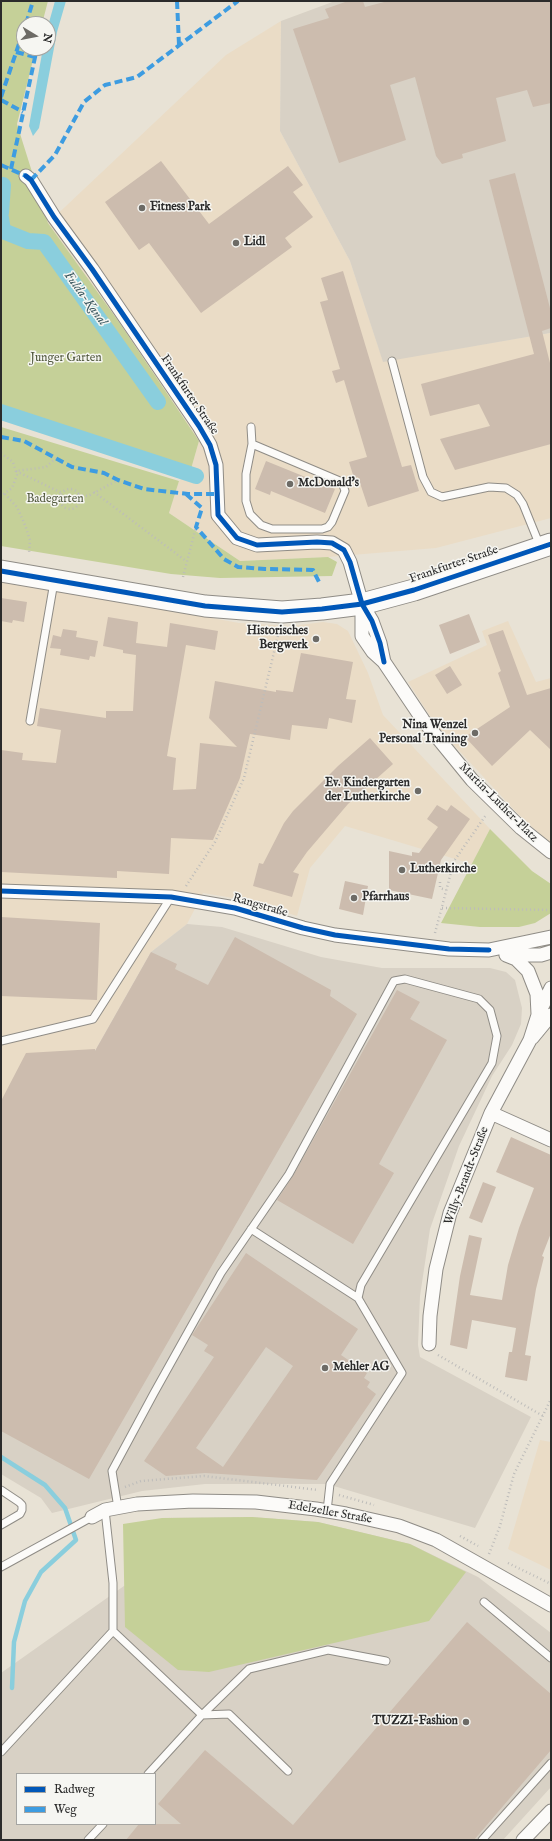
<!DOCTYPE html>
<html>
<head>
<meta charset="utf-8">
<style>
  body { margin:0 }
  #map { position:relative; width:552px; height:1841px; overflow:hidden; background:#e8e2d5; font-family:"IM FELL English",serif }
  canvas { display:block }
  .frame { position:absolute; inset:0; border:2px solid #2b2b2b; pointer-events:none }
  .legend { position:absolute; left:16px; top:1773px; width:140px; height:52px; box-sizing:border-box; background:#f6f6f2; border:1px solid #a5a5a2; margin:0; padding:5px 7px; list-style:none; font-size:12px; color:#2b2b2b }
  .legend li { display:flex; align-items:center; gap:8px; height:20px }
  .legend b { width:20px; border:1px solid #a5a5a2 }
  .north { position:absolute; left:16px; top:16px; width:40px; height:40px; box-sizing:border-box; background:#f6f6f2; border:1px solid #a5a5a2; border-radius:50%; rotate:100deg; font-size:11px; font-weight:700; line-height:16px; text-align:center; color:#2b2b2b }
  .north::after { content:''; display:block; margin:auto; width:14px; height:18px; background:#6d6b66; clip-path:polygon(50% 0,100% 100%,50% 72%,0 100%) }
</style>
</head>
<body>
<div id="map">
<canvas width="552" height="1841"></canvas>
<div class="frame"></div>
<ul class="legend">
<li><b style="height:5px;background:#0057b8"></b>Radweg</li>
<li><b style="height:5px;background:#3d9ce1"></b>Weg</li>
</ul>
<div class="north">N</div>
</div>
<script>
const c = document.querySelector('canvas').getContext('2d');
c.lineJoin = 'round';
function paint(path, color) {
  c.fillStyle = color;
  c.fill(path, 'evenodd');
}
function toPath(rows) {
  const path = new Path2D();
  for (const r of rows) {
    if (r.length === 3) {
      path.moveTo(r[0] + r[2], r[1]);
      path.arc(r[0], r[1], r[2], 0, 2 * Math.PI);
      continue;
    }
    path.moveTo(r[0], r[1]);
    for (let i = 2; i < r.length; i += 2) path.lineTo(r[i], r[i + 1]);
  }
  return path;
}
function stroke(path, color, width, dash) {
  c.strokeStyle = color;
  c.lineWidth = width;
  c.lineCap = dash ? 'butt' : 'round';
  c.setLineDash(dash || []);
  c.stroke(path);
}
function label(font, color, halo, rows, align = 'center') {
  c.font = font + ' "IM FELL English",serif';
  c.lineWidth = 3;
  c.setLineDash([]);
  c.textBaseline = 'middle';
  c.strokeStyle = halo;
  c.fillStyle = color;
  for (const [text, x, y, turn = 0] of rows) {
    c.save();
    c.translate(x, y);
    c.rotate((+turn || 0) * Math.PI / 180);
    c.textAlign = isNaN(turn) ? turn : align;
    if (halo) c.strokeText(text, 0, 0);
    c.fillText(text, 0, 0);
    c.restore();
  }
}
paint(toPath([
  [281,21,280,131,350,261,383,361,550,333,551,518,436,548,328,557,240,561,169,513,179,481,191,469,199,441,119,322,48,223,226,55],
  [1,581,78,593,239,623,292,626,323,622,337,624,348,631,368,673,383,715,490,829,472,864,345,826,310,868,297,916,245,900,203,893,187,924,151,952,1,1217],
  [508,621,536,682,551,678,551,844,518,814,437,727,408,682,487,645,482,631],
  [540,1440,551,1442,551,1570,508,1549]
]), '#eadcc6');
paint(toPath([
  [335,1,551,1,551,335,550,333,383,362,350,261,280,131,281,21],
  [187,924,222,927,321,957,382,968,490,968,506,972,515,980,522,1008,521,1024,512,1045,492,1076,459,1146,430,1229,420,1296,418,1345,420,1357,531,1417,475,1528,327,1484,205,1484,142,1491,52,1513,41,1498,1,1474,1,1217,151,952],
  [252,1517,318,1522,410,1544,478,1577,551,1633,551,1787,503,1840,1,1840,1,1673,131,1581,162,1518],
  [17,1774,155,1774,155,1824,17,1824]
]), '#d8d1c5');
paint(toPath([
  [1,1,48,1,42,24,24,24,24,48,36,48,17,124,48,223,119,322,199,441,191,469,1,406],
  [1,427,179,481,169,513,240,561,328,557,337,562,332,576,220,578,171,574,1,546],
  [490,829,532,871,551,884,551,913,535,923,519,927,480,927,441,923],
  [252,1517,318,1522,410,1544,466,1572,429,1621,209,1672,178,1670,125,1627,123,1524,162,1518]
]), '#c5d098');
paint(toPath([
  [55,1,66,1,57,32,39,128,33,136,29,126,43,48,48,48,48,26]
]), '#8acedd');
stroke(toPath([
  [1,1457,45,1485,65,1508,76,1540,41,1572,25,1601,14,1642,12,1688]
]), '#8acedd', 4.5);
stroke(toPath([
  [1,213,3,185],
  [1,218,3,231,28,241,44,242,158,402],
  [1,412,196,476]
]), '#8acedd', 16);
paint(toPath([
  [348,1,363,1,365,7,388,1,551,1,551,103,533,107,527,90,496,98,506,141,462,154,463,158,442,164,436,156,415,77,390,85,406,140,339,163,293,29,329,18,325,9],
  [161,161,209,224,288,166,303,185,293,192,313,217,285,238,292,247,201,313,149,243,139,250,105,202],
  [515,173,551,312,551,328,542,331,551,367,551,444,455,470,440,439,490,426,479,404,430,416,421,384,534,354,489,180],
  [343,271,402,467,411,465,419,491,368,507,358,477,354,478,349,462,367,457,344,380,336,383,332,371,340,369,320,302,328,300,321,278],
  [266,461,335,489,325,513,271,491,270,495,255,489],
  [1,598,27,602,24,622,13,620,12,623,1,621],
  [469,614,480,642,450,654,439,625],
  [108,617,138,622,136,643,167,647,170,623,218,631,215,650,186,645,167,756,176,758,173,790,196,789,200,743,237,747,209,718,215,681,276,692,276,690,293,692,301,653,353,662,346,699,356,700,352,723,329,718,327,729,292,725,290,740,250,734,240,778,213,840,171,838,169,874,117,871,117,878,1,872,1,750,23,753,22,760,56,763,61,730,37,726,40,708,106,718,106,711,133,711,136,655,123,653,123,650,103,646],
  [63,629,77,631,76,637,98,641,95,657,90,656,89,660,60,655,61,649,50,648,53,635,61,637],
  [503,630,527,695,551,688,551,750,530,730,492,766,465,737,510,707,498,673,501,671,488,635],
  [450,666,462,685,447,694,435,675],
  [370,738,393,764,348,804,307,852,293,872,299,874,292,897,253,886,259,863,263,864,284,823,293,811,338,766],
  [437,805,447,811,451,805,470,819,441,860,432,899,389,890,389,851,412,856,412,852,419,853,438,827,427,819],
  [345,881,368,886,363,915,339,909],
  [1,917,100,923,97,1000,1,996],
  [235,937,331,990,330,996,357,1014,89,1479,1,1431,1,1101,26,1053,95,1049,95,1051,151,952,177,964,175,969,208,985],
  [397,990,420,1002,410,1019,447,1040,379,1164,394,1173,353,1244,277,1200,293,1176],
  [511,1137,551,1155,551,1233,542,1256,544,1257,536,1289,525,1355,531,1356,527,1381,505,1377,509,1352,512,1352,516,1328,472,1320,467,1349,450,1345,460,1276,469,1235,482,1238,470,1295,502,1300,508,1265,519,1228,534,1188,496,1172],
  [483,1182,496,1187,482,1223,469,1218],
  [246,1253,358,1329,341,1355,367,1373,364,1378,370,1382,367,1387,376,1394,317,1480,205,1473,166,1476,144,1461,214,1357,204,1351,208,1345,192,1335],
  [266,1347,293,1366,223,1467,196,1448],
  [467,1622,551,1694,551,1750,474,1840,126,1840,139,1824,181,1824,158,1804,205,1750,293,1825]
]), '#ccbcae');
const service = toPath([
  [392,361,423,477,431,492,442,497,489,487,506,488,517,495,523,504,540,546],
  [251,427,252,444,246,474,246,501,250,514,261,525,272,529,322,529,328,527,332,522,345,491,342,482,252,444],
  [30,721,54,582],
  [1,1041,93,1019,171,897],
  [251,1229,358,1298],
  [1,1490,19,1502,22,1505,22,1510,20,1514,1,1525],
  [118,1508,112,1471,154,1393,221,1273,289,1174,394,981,405,979,479,999,490,1010,497,1036,492,1063,361,1285,358,1298,402,1373,330,1484,327,1511],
  [105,1510,113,1583,113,1631],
  [1,1567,92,1517],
  [484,1602,551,1658],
  [1,1752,113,1631,202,1715,249,1669,328,1650,386,1661],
  [148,1774,202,1715,229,1714,288,1771],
  [88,1840,103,1824],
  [482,1840,551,1763]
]);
const minor = toPath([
  [26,176,31,180,54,217,92,269,199,426,210,445,216,465,218,515,237,538,257,545,317,542,332,543,344,550,350,562,362,604,372,621,380,643,384,662],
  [362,604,362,636,373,652,384,662,423,720,472,780,521,828,551,852],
  [1,891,171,897,235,908,303,928,335,935,449,949,489,950,551,937],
  [506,955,516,959,528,971,537,994,538,1014],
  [510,955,541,955,551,952],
  [532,1038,551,1015],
  [491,1113,551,1140],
  [429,1344,430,1316,436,1269,450,1213,491,1113,530,1040,538,1015,551,988],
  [92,1517,105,1510,137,1504,193,1501,256,1502,316,1509,346,1514,399,1526,436,1540,551,1605],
  [523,1840,551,1811]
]);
const primary = toPath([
  [1,571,205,606,282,612,322,609,362,604,414,590,551,544]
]);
stroke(service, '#8f8c86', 9);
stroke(minor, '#8f8c86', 15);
stroke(primary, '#8f8c86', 23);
stroke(toPath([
  [1,453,13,462,17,475,12,488,1,496],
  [56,458,46,467,16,471,62,493],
  [70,499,10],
  [94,492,186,561],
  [5,494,17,507,25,525,30,540,29,554],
  [78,495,88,496,118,480],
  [183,577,196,527],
  [440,882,440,888,446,890],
  [186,886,215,842,244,778,279,631],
  [442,908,551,910],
  [435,933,454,861,486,815],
  [438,1355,543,1416],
  [125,1487,141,1481,204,1476,318,1490],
  [339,1495,374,1505],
  [460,1536,478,1546],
  [489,1554,500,1526,514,1474,551,1399],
  [508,1563,551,1584]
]), '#bdbcba', 2.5, [1, 3]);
stroke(service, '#fcfbf9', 7);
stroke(minor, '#fcfbf9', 13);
stroke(primary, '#fcfbf9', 21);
stroke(toPath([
  [177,1,179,45],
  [26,24,33,1],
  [16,52,35,57],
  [1,97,24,29],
  [1,100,23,112],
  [1,165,26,176],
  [11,169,37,48],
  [31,180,55,155,84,102,105,85,137,77,238,1],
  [1,437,24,441,72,467,104,473,118,480,144,489,188,494,216,494],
  [186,494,202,508,196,527,224,559,238,567,265,569,313,570,320,584]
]), '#3d9ce1', 4, [8, 4]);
stroke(toPath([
  [26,176,31,180,54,217,92,269,199,426,210,445,216,465,218,515,237,538,257,545,317,542,332,543,344,550,350,562,362,604,372,621,380,643,384,662],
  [1,571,205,606,282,612,322,609,362,604,414,590,551,544],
  [1,891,171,897,235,908,303,928,335,935,449,949,489,950]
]), '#0057b8', 5);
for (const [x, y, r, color] of [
  [142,208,4,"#6d6b66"],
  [236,243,4,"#6d6b66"],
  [290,484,4,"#6d6b66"],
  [316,639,4,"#6d6b66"],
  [475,733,4,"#6d6b66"],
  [418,791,4,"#6d6b66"],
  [402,870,4,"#6d6b66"],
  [354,898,4,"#6d6b66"],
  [325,1368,4,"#6d6b66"],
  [466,1722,4,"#6d6b66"]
]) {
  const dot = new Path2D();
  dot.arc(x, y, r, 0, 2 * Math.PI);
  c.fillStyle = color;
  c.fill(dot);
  stroke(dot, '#f6f6f2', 1.5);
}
label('bold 12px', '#2b2b2b', '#f6f6f2', [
  ["Fitness Park",150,208],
  ["Lidl",244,243],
  ["McDonald's",298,484],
  ["Historisches",308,632,"right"],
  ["Bergwerk",308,646,"right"],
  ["Nina Wenzel",467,726,"right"],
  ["Personal Training",467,740,"right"],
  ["Ev. Kindergarten",410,784,"right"],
  ["der Lutherkirche",410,798,"right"],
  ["Lutherkirche",410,870],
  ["Pfarrhaus",362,898],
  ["Mehler AG",333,1368],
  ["TUZZI-Fashion",458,1722,"right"]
], 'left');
label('12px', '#51583d', '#f6f6f2', [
  ["Junger Garten",66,359],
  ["Badegarten",55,500]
]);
label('12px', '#2b2b2b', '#f6f6f2', [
  ["Frankfurter Straße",189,395,56],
  ["Frankfurter Straße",454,565,-19],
  ["Martin-Luther-Platz",498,803,45],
  ["Rangstraße",260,906,16],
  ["Willy-Brandt-Straße",467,1176,-69],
  ["Edelzeller Straße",330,1513,10]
]);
label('italic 13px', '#3c5961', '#f6f6f2', [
  ["Fulda-Kanal",85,299,54]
]);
</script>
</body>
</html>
